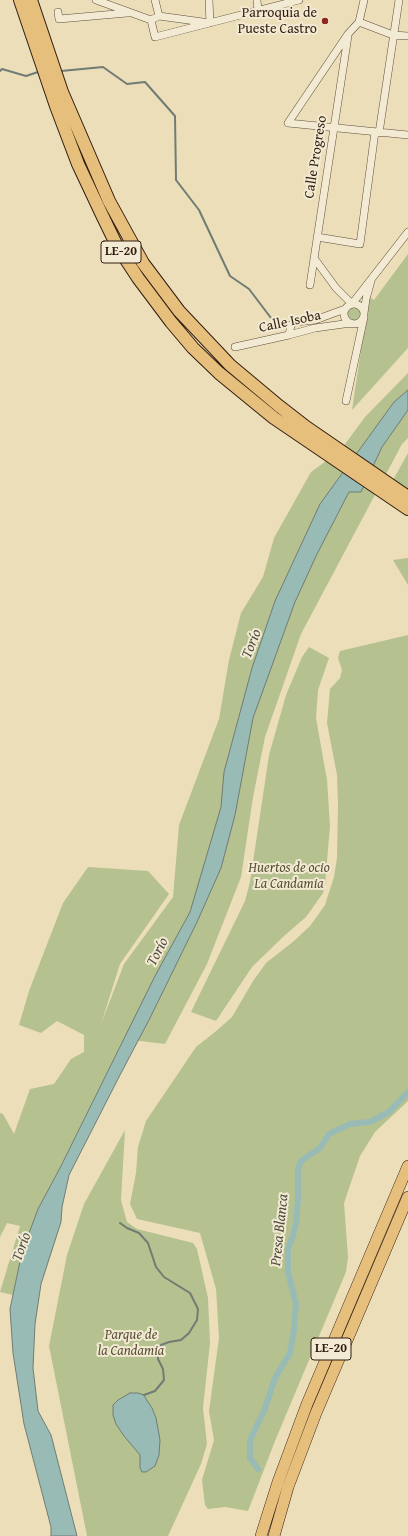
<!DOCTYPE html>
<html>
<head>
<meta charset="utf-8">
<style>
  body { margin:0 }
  canvas { display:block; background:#ebdeb9 }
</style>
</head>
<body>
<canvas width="408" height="1536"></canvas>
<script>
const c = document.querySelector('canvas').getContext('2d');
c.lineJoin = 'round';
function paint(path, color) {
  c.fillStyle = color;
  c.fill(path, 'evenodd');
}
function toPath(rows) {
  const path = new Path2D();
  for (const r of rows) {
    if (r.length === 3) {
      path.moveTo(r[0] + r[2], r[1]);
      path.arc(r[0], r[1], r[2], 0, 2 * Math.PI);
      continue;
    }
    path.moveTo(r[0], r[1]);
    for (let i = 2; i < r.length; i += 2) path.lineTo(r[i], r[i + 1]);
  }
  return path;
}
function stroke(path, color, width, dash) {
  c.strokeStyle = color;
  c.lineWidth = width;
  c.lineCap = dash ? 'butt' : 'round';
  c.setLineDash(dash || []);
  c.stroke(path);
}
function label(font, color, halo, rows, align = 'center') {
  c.font = font + ' "Gentium Book Plus",serif';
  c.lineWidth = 4;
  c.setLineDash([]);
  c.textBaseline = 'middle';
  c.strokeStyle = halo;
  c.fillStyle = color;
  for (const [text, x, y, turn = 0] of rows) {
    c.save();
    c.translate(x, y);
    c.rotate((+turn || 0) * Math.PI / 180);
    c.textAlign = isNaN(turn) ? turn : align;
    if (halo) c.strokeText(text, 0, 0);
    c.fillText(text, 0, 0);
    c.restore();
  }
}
paint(toPath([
  [408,254,408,348,352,410,369,297,374,300],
  [354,314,7],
  [408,373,408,438,402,444,301,634,265,737,253,797,241,877,207,964,165,1044,124,1039,61,1166,38,1209,22,1252,13,1295,0,1292,20,1226,7,1223,0,1237,0,1113,3,1114,14,1134,30,1089,54,1084,71,1059,84,1052,84,1035,57,1021,41,1033,19,1025,29,991,63,903,88,867,148,871,169,894,120,964,101,1024,124,964,173,897,179,825,219,719,229,660,241,613,263,577,274,538,311,472,340,451,365,417],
  [408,453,408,491,393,480],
  [408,558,408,585,393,560],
  [408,635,408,1101,375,1132,360,1156,344,1203,348,1257,346,1272,275,1441,248,1511,225,1507,208,1509,205,1505,202,1480,214,1440,209,1411,219,1338,216,1289,200,1233,137,1219,130,1204,136,1173,138,1147,146,1121,196,1047,215,1032,232,1017,253,981,266,963,294,941,310,926,325,905,334,877,337,858,338,805,337,775,327,723,330,689,340,678,342,670,338,658,340,651],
  [309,647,329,658,318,690,316,718,327,780,330,826,325,885,323,893,306,917,284,936,252,967,216,1021,191,1012,245,901,250,882,269,755,286,695,302,657],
  [125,1130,121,1200,127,1222,137,1229,193,1243,197,1249,208,1298,210,1343,203,1408,207,1444,201,1464,168,1536,87,1536,49,1346,67,1255,84,1204]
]), '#b6c190');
const water = toPath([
  [408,390,408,410,382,447,361,492,349,492,317,554,295,602,253,718,235,815,221,868,197,922,150,1018,120,1075,69,1175,62,1207,61,1222,41,1284,35,1324,33,1368,38,1411,51,1435,77,1536,51,1536,51,1527,24,1424,13,1353,10,1309,22,1252,38,1209,61,1166,155,976,190,912,221,807,224,772,252,668,275,601,320,504,394,402,408,390],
  [130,1393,138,1393,144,1395,146,1399,152,1408,156,1418,160,1440,159,1455,155,1466,146,1472,142,1472,140,1468,140,1455,124,1436,116,1424,113,1415,113,1405,118,1400,130,1393]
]);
paint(water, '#99bbb6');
stroke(water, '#707c74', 1);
stroke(toPath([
  [0,71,2,69,26,76,38,72],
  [61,71,103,67,127,84,145,82,175,116,176,180,199,210,230,276,249,289,271,318],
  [120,1223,127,1228,139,1233,148,1243,156,1267,164,1277,190,1293,198,1309,197,1320,189,1333,181,1340,169,1342,161,1345,158,1350,158,1359,163,1369,164,1380,155,1391,144,1395]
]), '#707c74', 2);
stroke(toPath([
  [258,1469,250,1458,250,1440,264,1411,275,1378,290,1353,294,1329,296,1304,288,1272,288,1248,293,1236,296,1223,298,1200,298,1169,301,1161,320,1148,329,1134,350,1124,370,1122,389,1112,408,1092]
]), '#99bbb6', 6);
const minor = toPath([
  [96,0,151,20,159,16,210,23,209,0],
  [155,0,159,16],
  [257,0,258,11],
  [364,0,359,22,348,34,288,123,408,135],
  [58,12,59,19,127,13],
  [151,20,155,37,299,0],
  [359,22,393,35,408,36],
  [379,133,399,0],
  [317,237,360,244,375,132],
  [314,258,336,288,352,304],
  [310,285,348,36],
  [353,304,355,300,408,232],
  [354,314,10],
  [364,313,366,299,371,281],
  [289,335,291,325,295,322,315,320,345,309],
  [235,347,289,335,315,328,351,323],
  [346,401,364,317]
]);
const trunk = toPath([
  [261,1536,278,1482,307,1404,408,1166],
  [274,1536,288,1487,316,1413,408,1197]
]);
const motorway = toPath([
  [20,0,56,106,78,164,102,215,117,246,138,278,171,322,193,348,219,373,274,418,408,509],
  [31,0,62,92,109,201,143,263,179,311,230,365,279,406,306,427,408,497]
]);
stroke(minor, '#604d3b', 8);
stroke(trunk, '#321d11', 12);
stroke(motorway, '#321d11', 14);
stroke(minor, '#f2ead2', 7);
stroke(trunk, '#e6bf7c', 11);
stroke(motorway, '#e6bf7c', 12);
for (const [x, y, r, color] of [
  [325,21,4,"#8f2418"]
]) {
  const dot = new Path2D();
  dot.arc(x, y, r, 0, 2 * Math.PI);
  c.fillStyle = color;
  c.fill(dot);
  stroke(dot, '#f2ead2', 1.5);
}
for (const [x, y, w] of [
  [121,252,40],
  [331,1349,40]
]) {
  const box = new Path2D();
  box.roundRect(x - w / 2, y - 11, w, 22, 3);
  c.fillStyle = '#f2ead2';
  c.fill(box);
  stroke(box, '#321d11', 1);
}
label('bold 13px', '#321d11', null, [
  ["LE-20",121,252],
  ["LE-20",331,1349]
]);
label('14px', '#321d11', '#f2ead2', [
  ["Parroquia de",317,13],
  ["Pueste Castro",317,29]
], 'right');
label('14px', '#321d11', '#f2ead2', [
  ["Calle Progreso",316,157,-81],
  ["Calle Isoba",290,322,-12]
]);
label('italic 14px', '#5a4e37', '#f2ead2', [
  ["Huertos de ocio",289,868],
  ["La Candamia",289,884],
  ["Parque de",131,1335],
  ["la Candamia",131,1351]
]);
label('italic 15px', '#514c43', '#f2ead2', [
  ["Torío",252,644,-68],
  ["Torío",158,952,-63],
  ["Presa Blanca",280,1230,-84],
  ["Torío",22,1247,-70]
]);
</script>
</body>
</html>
